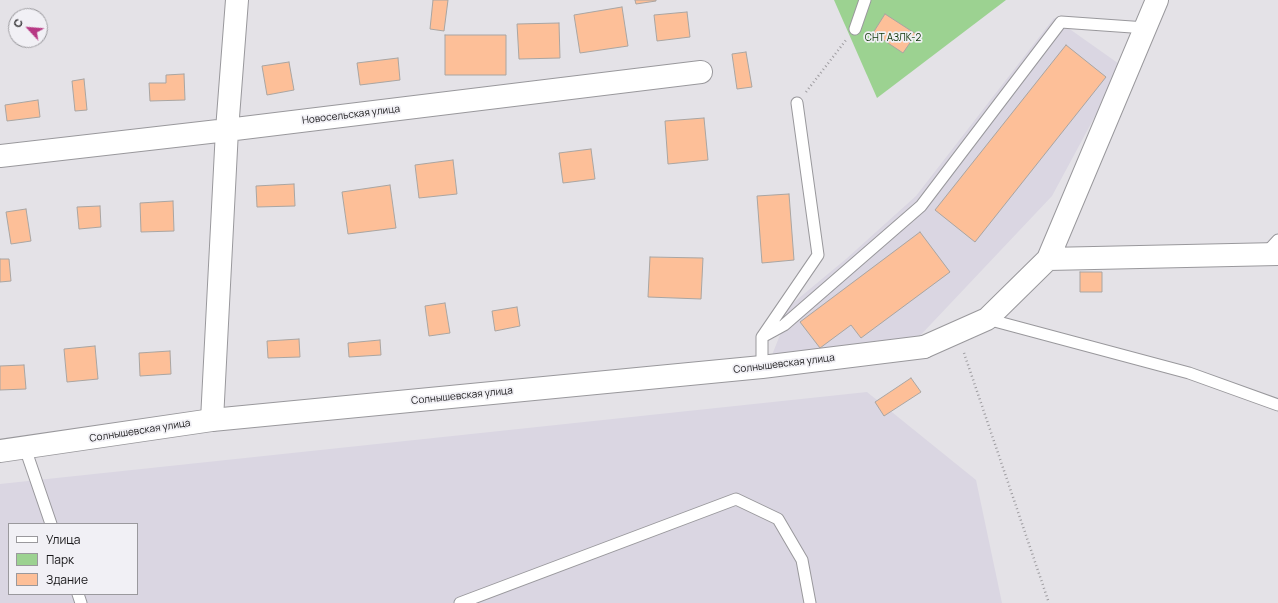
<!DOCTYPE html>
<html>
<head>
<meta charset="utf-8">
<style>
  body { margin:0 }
  #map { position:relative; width:1278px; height:603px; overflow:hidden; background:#e4e2e7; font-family:Manrope,sans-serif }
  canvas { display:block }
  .legend { position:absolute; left:8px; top:523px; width:130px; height:72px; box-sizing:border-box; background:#f1f0f5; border:1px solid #9a999d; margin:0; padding:5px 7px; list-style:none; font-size:12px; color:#181719 }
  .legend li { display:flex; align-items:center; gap:8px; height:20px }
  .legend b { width:20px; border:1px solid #9a999d }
  .north { position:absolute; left:8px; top:8px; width:40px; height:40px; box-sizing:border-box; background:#f1f0f5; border:1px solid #9a999d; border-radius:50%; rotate:296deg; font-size:11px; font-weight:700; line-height:16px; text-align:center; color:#181719 }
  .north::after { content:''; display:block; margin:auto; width:14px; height:18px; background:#b73884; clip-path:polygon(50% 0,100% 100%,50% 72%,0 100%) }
</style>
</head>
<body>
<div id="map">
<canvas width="1278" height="603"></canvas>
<ul class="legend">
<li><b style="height:5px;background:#fff"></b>Улица</li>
<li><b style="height:11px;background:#9cd291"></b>Парк</li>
<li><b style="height:11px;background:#fdbf98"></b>Здание</li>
</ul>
<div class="north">С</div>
</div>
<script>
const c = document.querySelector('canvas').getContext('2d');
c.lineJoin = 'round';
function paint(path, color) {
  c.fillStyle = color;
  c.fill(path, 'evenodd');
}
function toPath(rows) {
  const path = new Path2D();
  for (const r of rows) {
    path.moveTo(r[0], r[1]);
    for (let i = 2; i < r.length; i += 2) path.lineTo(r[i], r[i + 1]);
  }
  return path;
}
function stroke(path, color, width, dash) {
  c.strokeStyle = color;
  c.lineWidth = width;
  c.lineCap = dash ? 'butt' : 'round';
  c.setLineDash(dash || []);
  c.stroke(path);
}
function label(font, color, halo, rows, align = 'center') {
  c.font = font + ' Manrope,sans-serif';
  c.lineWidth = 3.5;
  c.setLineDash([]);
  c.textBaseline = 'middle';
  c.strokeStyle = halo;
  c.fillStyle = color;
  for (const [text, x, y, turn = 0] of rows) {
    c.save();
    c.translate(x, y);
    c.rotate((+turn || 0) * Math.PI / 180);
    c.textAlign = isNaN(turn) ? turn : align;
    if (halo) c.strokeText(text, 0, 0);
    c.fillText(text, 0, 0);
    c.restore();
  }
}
paint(toPath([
  [1054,18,1122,66,1052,196,915,341,772,355,784,325,781,313,846,259,916,196],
  [867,392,976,480,1002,603,0,603,0,484],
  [9,524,137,524,137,594,9,594]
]), '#dad6e2');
paint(toPath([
  [834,0,1006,0,877,98]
]), '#9cd291');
const building = toPath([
  [433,0,448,0,444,31,430,29,433,0],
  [635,0,656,0,656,1,636,4,635,0],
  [622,7,628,46,580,53,574,15,622,7],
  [687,12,690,37,657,41,654,15,687,12],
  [885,14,916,34,903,53,873,33,885,14],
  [559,23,560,58,519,59,517,24,559,23],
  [445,35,506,35,506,75,445,75,445,35],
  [1066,45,1106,77,975,242,935,210,1066,45],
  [746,52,752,87,737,89,732,54,746,52],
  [398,58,400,80,360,85,357,63,398,58],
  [289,62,294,90,267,95,262,66,289,62],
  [184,74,185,100,150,101,149,83,166,83,166,75,184,74],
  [84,79,87,110,75,111,72,81,84,79],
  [38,100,40,117,7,121,5,105,38,100],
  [704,118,708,160,668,164,665,121,704,118],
  [591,149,595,179,563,183,559,153,591,149],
  [453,160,457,194,419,198,415,165,453,160],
  [294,184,295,206,257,207,256,186,294,184],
  [390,185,396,228,348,234,342,192,390,185],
  [789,194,794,260,762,263,757,196,789,194],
  [173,201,174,231,141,232,140,203,173,201],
  [100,206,101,227,79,229,77,207,100,206],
  [26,209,31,241,11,244,6,212,26,209],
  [920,232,950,272,861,338,851,325,820,348,800,322,920,232],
  [650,257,703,258,701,299,648,297,650,257],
  [0,259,9,259,11,281,0,282,0,259],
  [1080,272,1102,272,1102,292,1080,292,1080,272],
  [445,303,450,333,429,336,425,306,445,303],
  [517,307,520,326,495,331,492,311,517,307],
  [299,339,300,357,268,358,267,341,299,339],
  [380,340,381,355,349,357,348,343,380,340],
  [95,346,98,379,67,382,64,349,95,346],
  [170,351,171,374,140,376,139,353,170,351],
  [24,365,26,389,0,390,0,366,24,365],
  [911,378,921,392,884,416,875,402,911,378]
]);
paint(building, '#fdbf98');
stroke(building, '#a9a5a2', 1);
const lane = toPath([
  [855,29,865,0],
  [1266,253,1278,240],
  [987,319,1189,373,1278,405],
  [762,337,784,325,921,206,1061,22,1146,28],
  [762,367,762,337,818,255,797,103],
  [25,448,51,524],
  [78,594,81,603],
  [460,603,736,499,778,519,802,560,810,603]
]);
const street = toPath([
  [0,156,227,130,701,72],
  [1048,259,1278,254],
  [924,347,987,319,1048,259,1157,0],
  [212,420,227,130,237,0]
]);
const secondary = toPath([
  [0,451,212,420,762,367,924,347]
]);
stroke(lane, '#99989c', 13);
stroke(street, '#99989c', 24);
stroke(secondary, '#99989c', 24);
stroke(toPath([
  [806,92,846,40],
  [964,353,1049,603]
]), '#9e9ca0', 2.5, [1, 3]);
stroke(lane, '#fff', 11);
stroke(street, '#fff', 22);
stroke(secondary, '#fff', 22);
label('10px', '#0c3305', '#f1f0f5', [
  ["СНТ АЗЛК-2",893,38]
]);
label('10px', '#181719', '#f1f0f5', [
  ["Новосельская улица",351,115,-7],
  ["Солнышевская улица",784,364,-7],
  ["Солнышевская улица",462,396,-6],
  ["Солнышевская улица",140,431,-9]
]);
</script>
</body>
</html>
